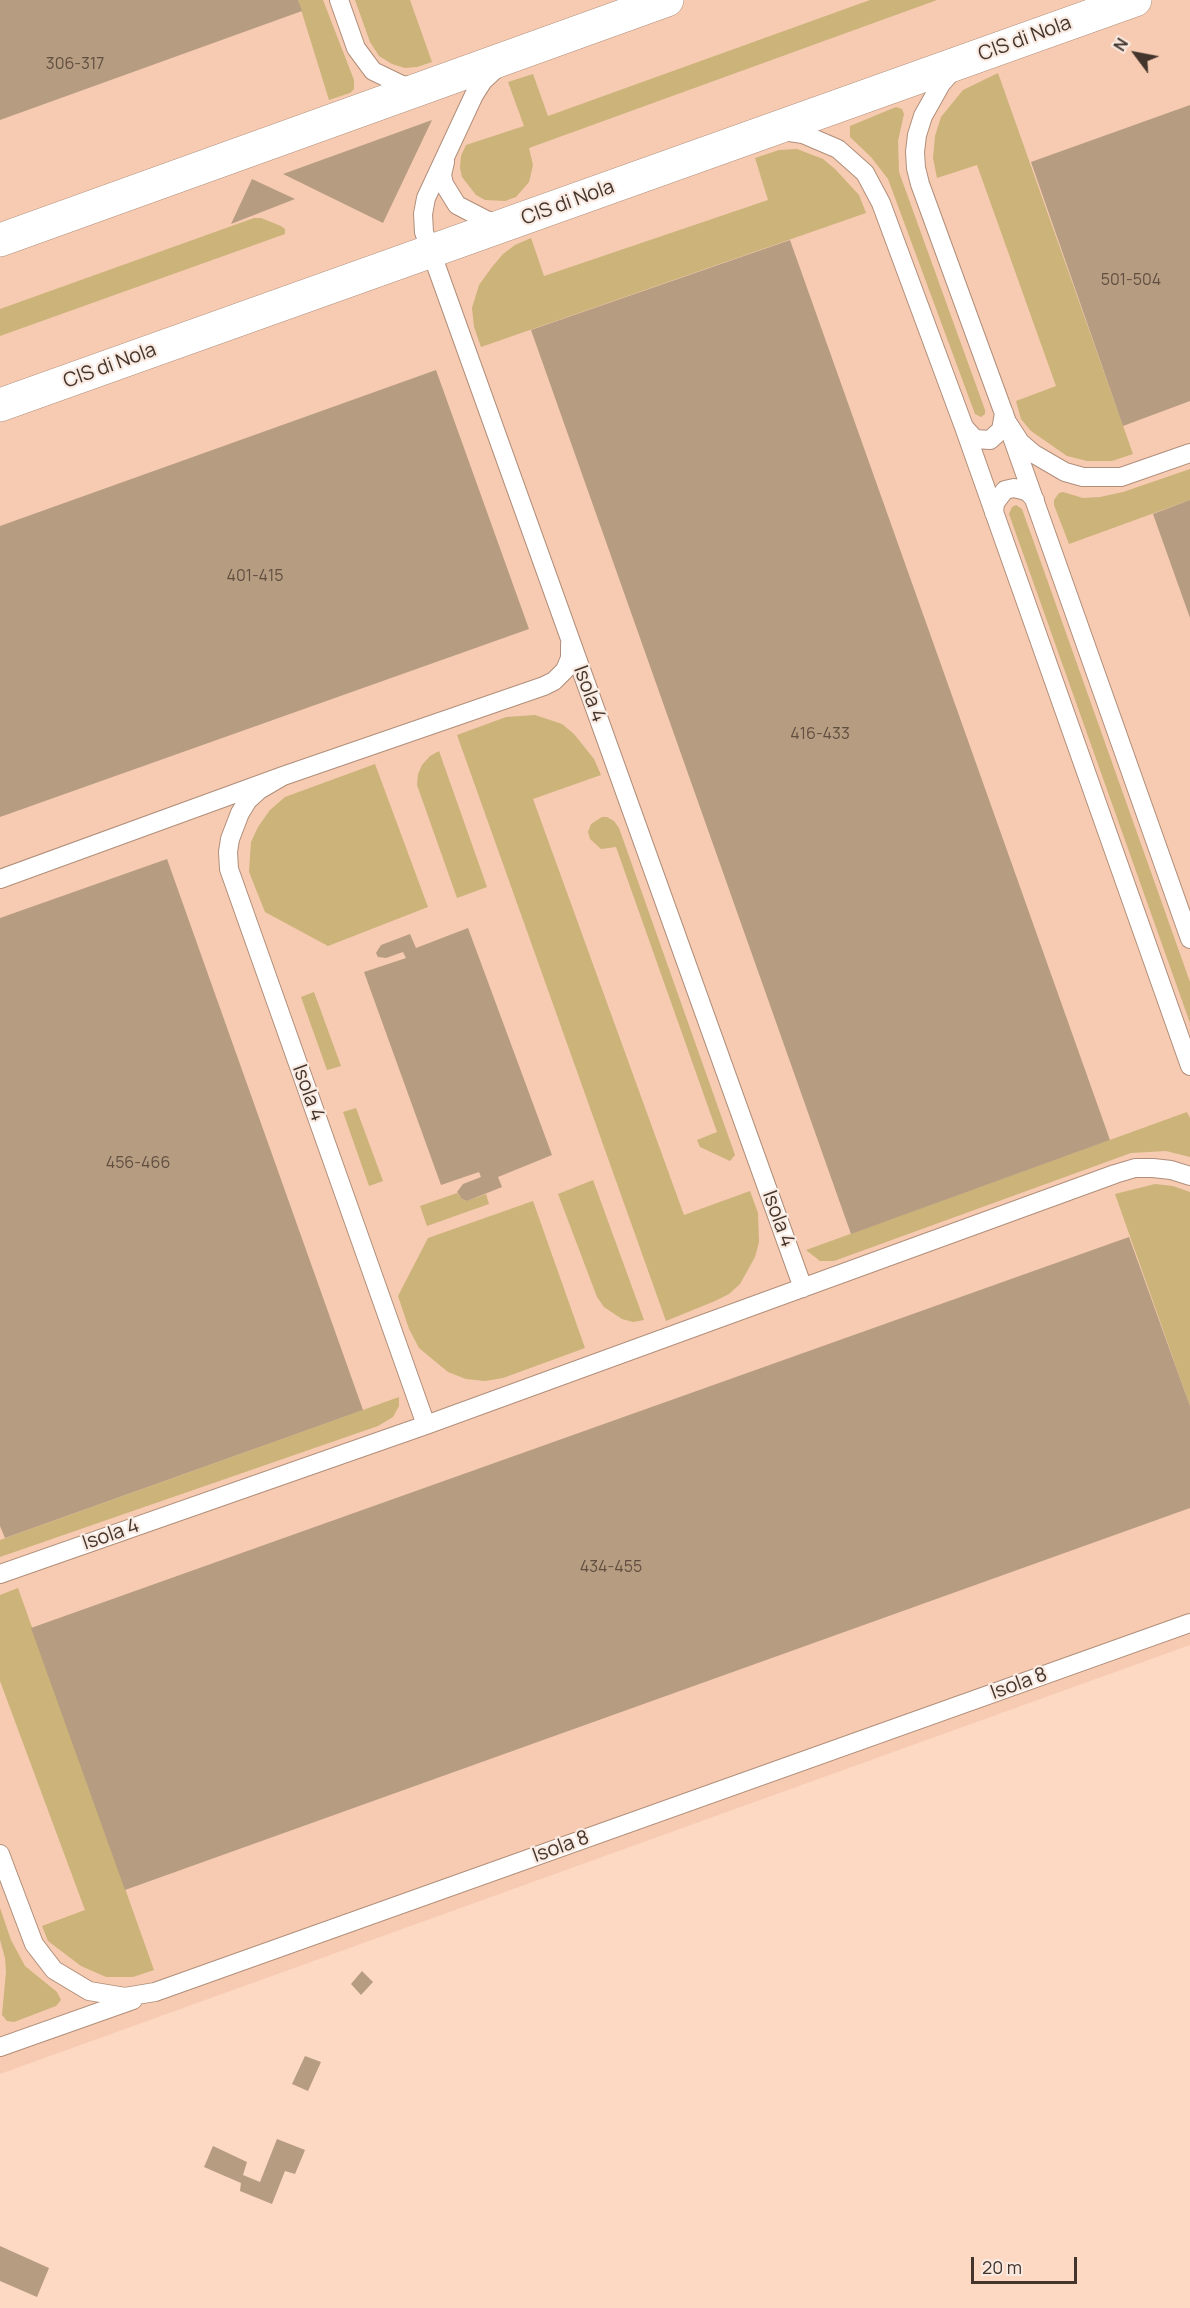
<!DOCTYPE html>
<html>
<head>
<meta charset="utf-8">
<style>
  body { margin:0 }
  #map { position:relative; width:1190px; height:2308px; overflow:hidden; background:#fdd8c3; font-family:Manrope,sans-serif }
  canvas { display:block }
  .north { position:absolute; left:1106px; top:24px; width:60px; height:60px; -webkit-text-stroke:4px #f9eae2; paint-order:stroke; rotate:302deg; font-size:16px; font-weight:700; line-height:24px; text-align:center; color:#43352c }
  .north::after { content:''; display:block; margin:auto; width:21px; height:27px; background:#43352c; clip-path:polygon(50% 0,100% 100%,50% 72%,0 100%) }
  .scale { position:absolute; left:971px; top:2257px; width:106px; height:27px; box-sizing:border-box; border:3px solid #43352c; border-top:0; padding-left:8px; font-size:18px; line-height:21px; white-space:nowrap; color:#43352c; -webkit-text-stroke:4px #f9eae2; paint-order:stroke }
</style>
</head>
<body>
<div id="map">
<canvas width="1190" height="2308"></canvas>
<div class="north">N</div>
<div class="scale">20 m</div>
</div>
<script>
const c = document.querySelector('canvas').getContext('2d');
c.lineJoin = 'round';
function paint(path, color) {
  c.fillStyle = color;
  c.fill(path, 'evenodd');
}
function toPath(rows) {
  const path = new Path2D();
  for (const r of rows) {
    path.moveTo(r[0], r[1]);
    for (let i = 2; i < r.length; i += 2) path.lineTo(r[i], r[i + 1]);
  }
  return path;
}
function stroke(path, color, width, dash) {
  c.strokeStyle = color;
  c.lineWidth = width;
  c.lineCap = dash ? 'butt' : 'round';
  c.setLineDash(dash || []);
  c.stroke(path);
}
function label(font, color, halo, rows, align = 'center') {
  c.font = font + ' Manrope,sans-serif';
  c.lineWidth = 4.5;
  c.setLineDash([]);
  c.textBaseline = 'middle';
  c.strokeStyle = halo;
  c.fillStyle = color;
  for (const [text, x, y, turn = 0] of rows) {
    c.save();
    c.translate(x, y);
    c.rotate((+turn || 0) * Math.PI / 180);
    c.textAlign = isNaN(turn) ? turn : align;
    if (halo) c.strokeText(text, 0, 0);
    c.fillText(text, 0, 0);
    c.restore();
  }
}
paint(toPath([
  [0,0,1190,0,1190,1645,0,2074]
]), '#f7cbb2');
paint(toPath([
  [298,0,323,0,354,80,354,89,350,93,329,100],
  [355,0,410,0,432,62,417,67,405,68,392,64,379,56,370,42],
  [870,0,937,0,529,148,533,165,529,182,516,197,505,201,485,200,476,195,462,177,460,168,461,156,466,145,524,126,508,82,533,74,548,116],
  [998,73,1133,454,1112,461,1087,461,1067,456,1031,431,1021,419,1016,401,1056,386,977,165,937,178,933,158,935,136,941,117,963,90],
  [896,107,902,109,904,114,898,141,899,172,985,410,985,414,981,417,975,414,888,179,871,157,850,137,850,126],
  [797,149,823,159,835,169,859,195,866,213,481,347,474,327,472,308,479,285,492,267,503,254,515,245,531,238,544,276,768,200,755,158,779,150],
  [254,218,261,218,281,226,285,229,285,234,0,336,0,309],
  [1190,469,1190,500,1069,544,1054,505,1054,500,1059,493,1063,492,1083,498,1100,497,1123,492],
  [1016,505,1022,509,1190,982,1190,1023,1009,514,1012,507],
  [535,715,562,724,574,734,594,759,601,775,533,799,684,1215,750,1191,758,1213,759,1242,755,1257,740,1284,729,1294,715,1301,666,1321,457,735,506,717],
  [439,751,487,887,457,898,417,785,418,774,422,765,430,756],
  [375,764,428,907,328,946,265,912,249,872,251,842,258,827,270,810,285,797],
  [602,817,607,817,614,821,619,828,735,1155,730,1161,700,1147,697,1140,717,1132,616,847,601,849,590,839,588,832,591,824],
  [314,992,341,1066,327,1070,301,997],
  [356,1108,383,1181,369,1186,343,1112],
  [1187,1112,1190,1118,1190,1157,1166,1151,1131,1153,834,1261,820,1261,806,1250],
  [593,1180,644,1320,633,1322,622,1319,604,1307,597,1297,558,1194],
  [1155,1184,1173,1186,1190,1192,1190,1406,1115,1194],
  [457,1193,462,1199,467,1201,486,1194,489,1204,427,1226,420,1206],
  [533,1201,585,1348,503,1378,485,1381,466,1379,448,1372,419,1348,409,1329,398,1296,428,1238],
  [399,1397,399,1406,393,1417,378,1426,0,1557,0,1540],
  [18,1588,154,1970,133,1977,106,1977,81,1966,48,1941,42,1926,85,1910,0,1681,0,1595],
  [0,1908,11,1940,25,1966,57,1992,61,2000,56,2006,14,2022,7,2021,2,2015,6,1972,5,1958,0,1940]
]), '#cbb379');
paint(toPath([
  [0,0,298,0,302,11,0,120],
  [1190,105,1190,401,1123,426,1031,162],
  [432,120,383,223,283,174],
  [252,179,295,199,231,224],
  [790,240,1110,1140,851,1234,531,330],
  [436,370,529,629,0,817,0,526],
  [1190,500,1190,618,1153,514],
  [167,859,363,1410,5,1538,0,1526,0,918],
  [468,928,552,1155,498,1177,502,1187,467,1201,462,1199,457,1192,463,1184,481,1177,479,1172,441,1185,364,972,406,958,403,952,386,958,378,957,376,953,381,945,410,934,416,948],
  [1129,1237,1190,1406,1190,1508,125,1890,31,1628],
  [362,1971,373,1982,361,1995,351,1984],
  [305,2056,321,2062,308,2091,292,2084],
  [277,2139,305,2150,295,2174,285,2171,272,2204,240,2191,241,2183,204,2167,213,2146,247,2162,243,2175,260,2182],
  [0,2246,49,2268,37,2297,0,2281]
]), '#b69c80');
const lane = toPath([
  [339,0,356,48,373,71,402,85,415,86],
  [497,68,483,81,474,95,433,183,426,198,423,214,424,232,803,1288],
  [955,68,941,84,923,116,917,135,915,152,916,168,920,184,1007,422,1020,442,1034,454,1065,472,1083,477,1121,477,1190,453],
  [783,131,803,134,838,149,865,173,881,203,964,427,1190,1066],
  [445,162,442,175,444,184,457,205,486,220,501,223],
  [964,427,975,439,990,440,1001,430,1004,413],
  [1012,437,1190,939],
  [994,513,995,503,1005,490,1014,488,1022,490,1028,492,1035,500],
  [283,776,259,790,248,800,240,813,230,839,228,852,229,869,426,1425],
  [0,879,283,776,544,686,554,681,565,670,570,658,570,644],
  [0,1574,426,1425,1115,1174,1135,1168,1153,1168,1171,1170,1190,1176],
  [0,1854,34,1944,54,1970,89,1991,125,1997,155,1992,1190,1623],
  [0,2047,133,2000]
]);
const street = toPath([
  [0,240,667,0],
  [0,405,1135,0]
]);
stroke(lane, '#b08e7a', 20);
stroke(street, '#b08e7a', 34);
stroke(lane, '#fff', 18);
stroke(street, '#fff', 33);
label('16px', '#604f41', null, [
  ["306-317",75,65],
  ["501-504",1131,281],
  ["401-415",255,577],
  ["416-433",820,735],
  ["456-466",138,1164],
  ["434-455",611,1568]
]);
label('20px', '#43352c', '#f9eae2', [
  ["CIS di Nola",1025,39,-20],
  ["CIS di Nola",568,203,-20],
  ["CIS di Nola",110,366,-20],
  ["Isola 4",589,694,70],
  ["Isola 4",308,1093,70],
  ["Isola 4",778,1219,70],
  ["Isola 4",111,1535,-19],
  ["Isola 8",1019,1684,-20],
  ["Isola 8",561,1847,-20]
]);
</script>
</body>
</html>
